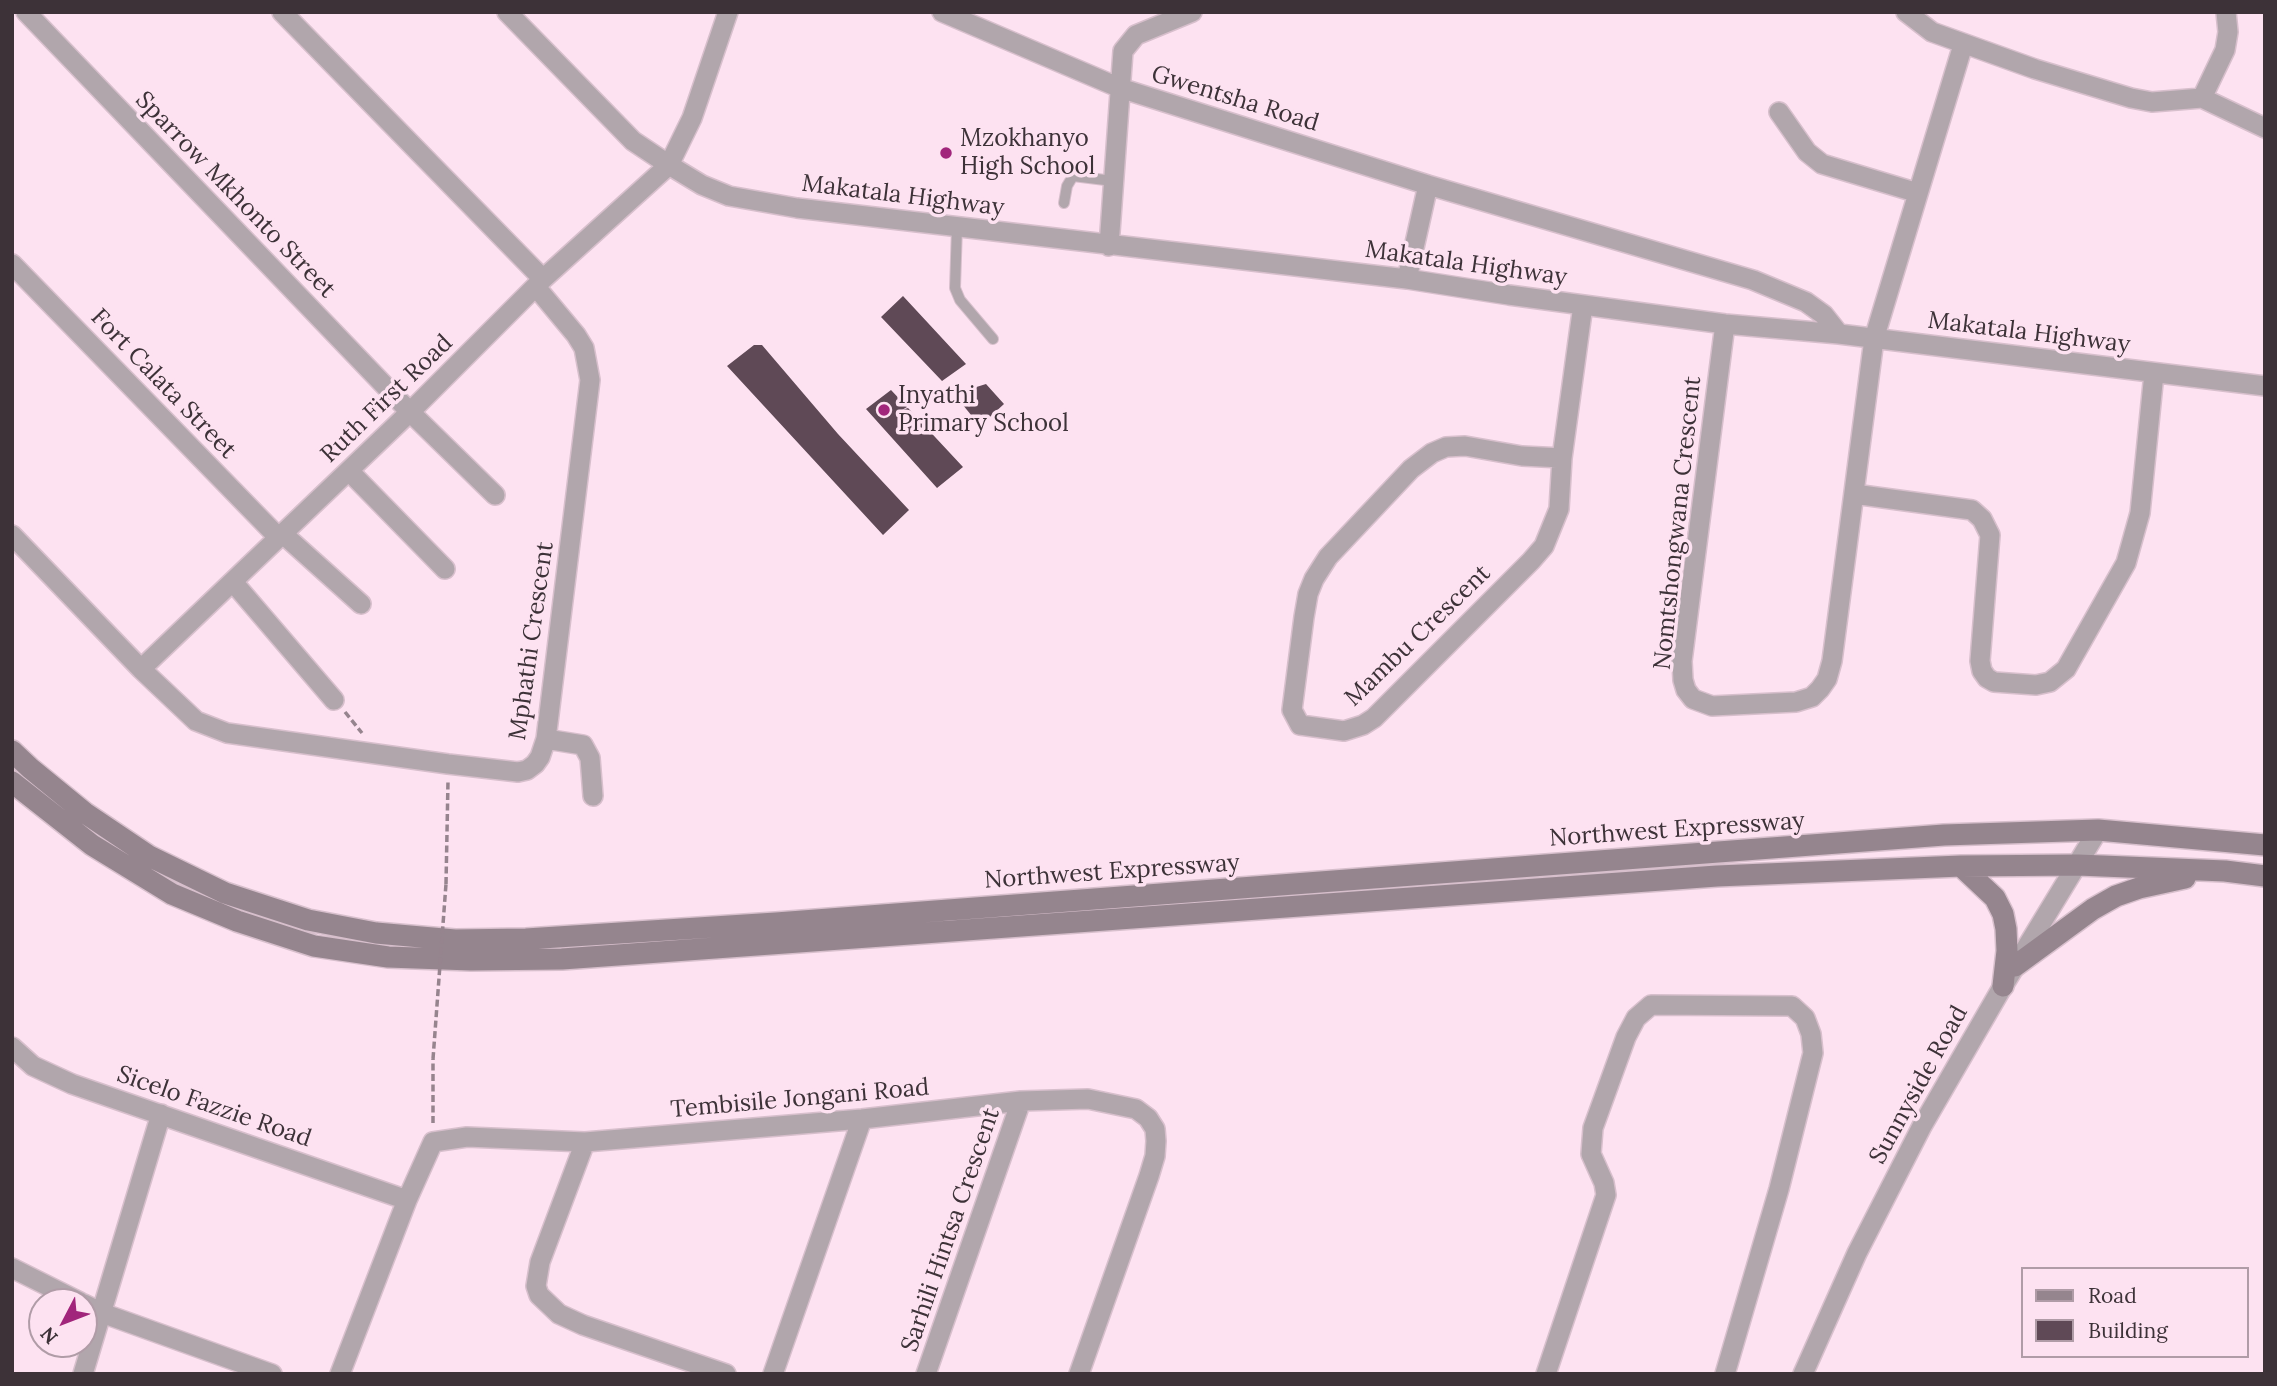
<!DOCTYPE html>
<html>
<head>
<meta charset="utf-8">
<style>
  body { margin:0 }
  #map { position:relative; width:2277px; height:1386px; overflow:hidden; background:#fde2f1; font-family:Lora,serif }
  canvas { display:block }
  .frame { position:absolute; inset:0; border:14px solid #3d3238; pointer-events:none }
  .legend { position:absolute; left:2021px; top:1267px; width:228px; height:91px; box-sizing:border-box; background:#fde2f1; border:2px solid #b09ca7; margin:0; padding:9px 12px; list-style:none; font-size:21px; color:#3d3238 }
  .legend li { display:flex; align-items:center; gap:14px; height:35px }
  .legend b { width:35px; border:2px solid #b09ca7 }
  .north { position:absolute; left:28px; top:1288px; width:70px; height:70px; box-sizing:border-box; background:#fde2f1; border:2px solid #b09ca7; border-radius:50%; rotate:228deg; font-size:19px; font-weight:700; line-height:28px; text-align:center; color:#3d3238 }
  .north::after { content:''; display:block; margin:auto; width:24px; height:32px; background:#a1257b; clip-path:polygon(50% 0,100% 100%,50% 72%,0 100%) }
</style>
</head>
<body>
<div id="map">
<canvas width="2277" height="1386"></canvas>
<div class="frame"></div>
<ul class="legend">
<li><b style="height:9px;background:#95858e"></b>Road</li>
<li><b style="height:19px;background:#5f4956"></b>Building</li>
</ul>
<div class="north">N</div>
</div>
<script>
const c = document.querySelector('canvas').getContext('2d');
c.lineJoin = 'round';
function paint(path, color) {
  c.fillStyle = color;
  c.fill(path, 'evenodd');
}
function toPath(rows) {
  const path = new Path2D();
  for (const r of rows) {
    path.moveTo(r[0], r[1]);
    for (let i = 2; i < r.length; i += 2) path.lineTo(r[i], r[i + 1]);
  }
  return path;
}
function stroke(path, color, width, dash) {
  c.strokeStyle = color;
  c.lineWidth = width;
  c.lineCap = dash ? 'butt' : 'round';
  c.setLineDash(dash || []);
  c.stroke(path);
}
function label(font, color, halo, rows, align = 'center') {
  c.font = font + ' Lora,serif';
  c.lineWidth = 7;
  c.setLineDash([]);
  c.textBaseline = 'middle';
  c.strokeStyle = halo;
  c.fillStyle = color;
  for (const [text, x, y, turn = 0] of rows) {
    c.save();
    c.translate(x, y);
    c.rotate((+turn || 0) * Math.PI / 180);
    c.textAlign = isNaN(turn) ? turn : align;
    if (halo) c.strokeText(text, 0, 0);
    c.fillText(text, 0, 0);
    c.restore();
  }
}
paint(toPath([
  [903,296,966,364,942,381,881,317],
  [754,345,762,345,838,434,909,510,883,535,727,366],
  [986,384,1004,404,980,426,954,394],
  [891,390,907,407,902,410,908,408,963,467,937,488,866,409]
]), '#5f4956');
const lane = toPath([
  [1064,203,1067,186,1073,176,1113,181],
  [957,227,955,288,960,300,993,339]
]);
const street = toPath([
  [26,12,410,412,495,495],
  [282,12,543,279],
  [507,12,633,141,669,165,702,185,729,196,797,208,1407,279,1509,295,1725,324,1839,334,2265,386],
  [942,12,1120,88,1428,185,1407,279],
  [1906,12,1932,32,2035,69,2131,98,2152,102,2202,98,2265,128],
  [2202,98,2225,50,2228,32,2226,12],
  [1779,112,1807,152,1822,164,1918,193],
  [1428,185,1753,280,1806,302,1824,315,1839,334],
  [1109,246,1123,51,1136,35,1192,12],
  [12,264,279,538],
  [1725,324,1682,661,1683,680,1686,690,1693,699,1712,706,1796,702,1812,697,1820,689,1827,679,1832,661,1874,339,1963,45],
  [1562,458,1522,456,1465,446,1446,447,1432,453,1411,469,1328,557,1314,579,1308,594,1304,617,1292,710,1300,725,1344,731,1363,725,1374,718,1531,561,1544,546,1559,509,1562,458,1583,305],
  [349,471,445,569],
  [1854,494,1972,510,1982,519,1990,535,1980,661,1982,671,1987,678,1994,682,2036,685,2050,682,2066,669,2126,563,2140,513,2154,373],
  [283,534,361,604],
  [12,535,141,669,196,721,227,733,448,764,518,772,527,770,535,764,540,757,546,739,590,380,584,348,576,335,536,287],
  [233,582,334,700],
  [141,669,410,412,543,279,669,165,692,118,728,12],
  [546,739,583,745,590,758,593,796],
  [12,1047,33,1066,72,1084,407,1200],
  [585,1142,540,1262,536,1286,539,1295,559,1314,583,1325,726,1374],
  [12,1268,80,1302],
  [84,1304,102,1313,272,1374],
  [83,1374,161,1114],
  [340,1374,407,1200,433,1142,467,1137,585,1142,862,1119,1021,1101,1088,1099,1136,1109,1148,1118,1155,1129,1156,1141,1155,1156,1149,1176,1079,1374],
  [773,1374,862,1119],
  [926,1374,1021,1101],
  [1546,1374,1606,1195,1604,1183,1591,1154,1593,1128,1626,1037,1636,1018,1651,1005,1792,1006,1805,1018,1811,1034,1813,1053,1779,1189,1725,1374],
  [1803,1374,1857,1253,1922,1126,2003,986,2098,830]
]);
const secondary = toPath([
  [12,751,30,768,85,813,149,856,225,893,308,920,376,933,455,940,526,939,776,923,1944,835,2098,830,2265,845],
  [12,782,92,845,172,894,237,921,314,946,388,957,471,960,562,959,1717,876,1961,866,2078,865,2225,871,2265,876],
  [1961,866,1995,898,2003,914,2006,929,2007,951,2003,986],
  [2015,966,2093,909,2116,896,2139,888,2185,878]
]);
stroke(lane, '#d7bfcc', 12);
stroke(street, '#d7bfcc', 22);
stroke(secondary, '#d7bfcc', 24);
stroke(toPath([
  [345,712,362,733],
  [446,884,448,781],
  [433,1123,433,1059]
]), '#96848e', 3.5, [7, 3.5]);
stroke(lane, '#b1a6ac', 10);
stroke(street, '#b1a6ac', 19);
stroke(secondary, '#95858e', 21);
stroke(toPath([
  [433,1059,446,884]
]), '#96848e', 3.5, [7, 3.5]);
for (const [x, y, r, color] of [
  [946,153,7,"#a1257b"],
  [884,410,7,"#a1257b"]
]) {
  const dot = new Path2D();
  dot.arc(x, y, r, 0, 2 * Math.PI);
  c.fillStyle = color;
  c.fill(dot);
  stroke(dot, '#fde2f1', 2.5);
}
label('24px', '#3d3238', '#fde2f1', [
  ["Gwentsha Road",1235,99,17],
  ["Sparrow Mkhonto Street",235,195,46],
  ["Makatala Highway",903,196,7],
  ["Makatala Highway",1466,264,8],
  ["Makatala Highway",2029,333,7],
  ["Fort Calata Street",163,384,46],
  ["Ruth First Road",387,399,-44],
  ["Nomtshongwana Crescent",1678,523,-84],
  ["Mambu Crescent",1418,636,-44],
  ["Mphathi Crescent",532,641,-82],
  ["Northwest Expressway",1677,830,-4],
  ["Northwest Expressway",1112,872,-4],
  ["Sunnyside Road",1919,1085,-61],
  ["Tembisile Jongani Road",800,1099,-5],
  ["Sicelo Fazzie Road",214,1107,19],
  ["Sarhili Hintsa Crescent",951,1230,-71]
]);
label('24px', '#3d3238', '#fde2f1', [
  ["Mzokhanyo",960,139],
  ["High School",960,167],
  ["Inyathi",898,396],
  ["Primary School",898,424]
], 'left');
</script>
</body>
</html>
